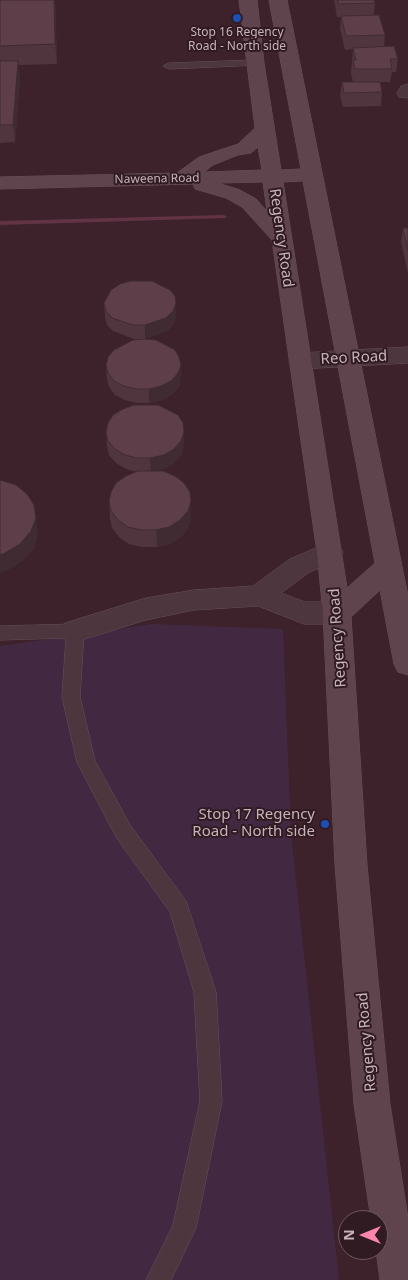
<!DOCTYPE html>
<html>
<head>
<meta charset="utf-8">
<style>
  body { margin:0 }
  #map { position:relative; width:408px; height:1280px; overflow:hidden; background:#3d222c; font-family:"Noto Sans",sans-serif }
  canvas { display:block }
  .north { position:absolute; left:338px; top:1210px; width:50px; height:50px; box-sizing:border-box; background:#311b23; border:1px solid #6d575f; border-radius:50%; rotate:270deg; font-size:14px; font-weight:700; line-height:20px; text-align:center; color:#c8b2b9 }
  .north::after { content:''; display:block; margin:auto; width:18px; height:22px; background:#fb84ac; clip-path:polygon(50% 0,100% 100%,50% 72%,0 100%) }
</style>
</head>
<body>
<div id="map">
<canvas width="408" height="1280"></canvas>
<div class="north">N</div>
</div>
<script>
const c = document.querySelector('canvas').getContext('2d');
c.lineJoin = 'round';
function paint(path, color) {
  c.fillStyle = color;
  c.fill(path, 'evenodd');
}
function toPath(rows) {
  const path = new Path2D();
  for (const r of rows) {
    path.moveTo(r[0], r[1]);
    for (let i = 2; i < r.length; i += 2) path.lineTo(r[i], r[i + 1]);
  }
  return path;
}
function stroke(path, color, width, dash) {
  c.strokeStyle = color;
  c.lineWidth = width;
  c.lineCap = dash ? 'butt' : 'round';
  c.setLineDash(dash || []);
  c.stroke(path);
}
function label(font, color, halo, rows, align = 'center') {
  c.font = font + ' "Noto Sans",sans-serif';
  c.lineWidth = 4;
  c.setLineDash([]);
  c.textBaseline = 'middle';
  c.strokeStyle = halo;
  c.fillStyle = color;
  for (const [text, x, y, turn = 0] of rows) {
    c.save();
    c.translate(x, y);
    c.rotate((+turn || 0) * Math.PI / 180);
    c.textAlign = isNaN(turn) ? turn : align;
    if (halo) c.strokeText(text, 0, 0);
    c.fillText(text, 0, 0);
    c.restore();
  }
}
paint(toPath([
  [153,624,283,629,291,834,339,1280,0,1280,0,646]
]), '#422941');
paint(toPath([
  [224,215,226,216,226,218,0,225,0,221,224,215]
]), '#623345');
const lane = toPath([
  [255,60,259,61,261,63,259,65,169,69,163,66,169,63,255,60],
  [75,624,81,626,84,631,80,697,95,761,130,825,186,901,216,992,222,1101,196,1228,171,1280,146,1280,173,1225,200,1101,194,992,170,912,116,837,77,762,62,697,66,638,0,640,0,626,75,624]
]);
const street = toPath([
  [408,84,408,98,399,97,397,93,399,90,401,86,408,84],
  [408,347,408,363,300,369,292,366,289,361,292,356,300,353,408,347],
  [330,542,339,545,343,552,339,559,308,573,281,593,305,602,337,602,347,605,351,613,347,621,337,624,304,624,258,606,194,610,146,620,75,642,65,639,61,631,65,623,146,598,194,590,253,586,290,559,330,542]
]);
const secondary = toPath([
  [239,0,257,0,264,63,281,170,301,169,269,0,287,0,408,596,408,675,398,672,394,664,380,590,351,617,367,865,390,1104,408,1218,408,1280,380,1280,376,1250,378,1250,378,1220,371,1220,354,1104,335,865,323,613,317,552,272,240,242,207,226,198,195,189,193,184,0,189,0,177,177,173,199,157,238,144,255,128,239,0],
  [258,147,262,170,204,172,213,165,238,155,251,153,258,147],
  [303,181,375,563,347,588,283,182,303,181],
  [263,182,267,211,256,199,240,190,218,183,263,182]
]);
stroke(lane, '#685159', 1);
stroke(street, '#685159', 1);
stroke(secondary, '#685159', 1);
paint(lane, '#4d363e');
paint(street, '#4d363e');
paint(secondary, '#60444d');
paint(toPath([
  [0,0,55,0,57,64,18,65,20,78,15,142,0,143],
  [334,0,374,0,375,3,374,15,385,35,384,47,398,59,396,72,392,72,390,82,380,82,382,92,381,106,343,107,340,96,342,82,353,82,351,73,353,49,345,50,340,29,341,17,337,17],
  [403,228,408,228,408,273,401,242],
  [104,303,176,303,176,317,173,325,167,331,145,339,134,339,113,331,107,325,105,317],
  [106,365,181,365,181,379,179,387,171,395,162,400,149,403,137,403,125,400,115,395,109,387,107,379],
  [106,432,184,432,184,446,181,455,174,463,164,469,153,471,191,518,188,528,181,537,170,544,157,547,142,547,129,544,119,537,112,528,110,518,109,501,137,472,126,469,116,463,109,455,107,446]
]), '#50353f');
paint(toPath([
  [54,0,55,0,57,64,55,44],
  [18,61,20,78,15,142,13,125],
  [176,303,176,317,173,325,167,331,145,339,145,325],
  [181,365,181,379,179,387,171,395,162,400,149,403,149,389],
  [184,432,184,446,181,455,174,463,164,469,151,472,150,458],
  [191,501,191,518,188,528,181,537,170,544,157,547,156,530],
  [34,505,38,535,34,549,23,561,8,570,0,573,0,555]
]), '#412b33');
const building = toPath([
  [0,0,54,0,55,44,0,46,0,0],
  [338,0,374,0,375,3,338,4,338,0],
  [379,15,385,35,346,36,341,16,379,15],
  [394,46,398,59,390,59,392,69,355,69,353,60,356,60,353,48,394,46],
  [0,61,18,61,13,125,0,125,0,61],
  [342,82,380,82,382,92,344,93,342,82],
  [403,228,408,228,408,251,403,228],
  [130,281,152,281,170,290,175,296,176,303,173,311,166,318,145,325,133,325,112,318,106,311,104,303,111,290,120,284,130,281],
  [145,339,156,340,175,350,179,357,181,365,178,373,171,381,161,386,149,389,136,389,124,386,114,381,108,373,106,365,108,357,114,350,133,340,145,339],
  [134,405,158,405,178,415,183,423,184,432,181,441,174,449,164,455,150,458,137,458,125,455,115,449,108,441,106,432,108,423,113,415,123,409,134,405],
  [138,471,163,471,175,476,184,483,190,492,191,501,188,511,180,520,169,527,156,530,141,530,128,527,118,520,111,511,109,501,111,492,116,483,126,476,138,471],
  [0,480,16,485,27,494,34,505,36,518,31,531,20,544,5,553,0,555,0,480]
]);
paint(building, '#5d3e49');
stroke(building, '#412b33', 1);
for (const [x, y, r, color] of [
  [237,18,5,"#1a4fb4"],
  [325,824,5,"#1a4fb4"]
]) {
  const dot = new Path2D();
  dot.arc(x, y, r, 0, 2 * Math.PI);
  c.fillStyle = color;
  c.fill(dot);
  stroke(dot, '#311b23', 2);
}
label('12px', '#c8b2b9', '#311b23', [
  ["Stop 16 Regency",237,33],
  ["Road - North side",237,47]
]);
label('12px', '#c8b2b9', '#311b23', [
  ["Naweena Road",157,179,-1]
]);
label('15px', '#c8b2b9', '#311b23', [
  ["Regency Road",281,238,82],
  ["Reo Road",354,358,-3],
  ["Regency Road",338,638,-94],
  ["Regency Road",367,1042,-95]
]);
label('15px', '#c8b2b9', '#311b23', [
  ["Stop 17 Regency",315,815],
  ["Road - North side",315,832]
], 'right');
</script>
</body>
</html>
